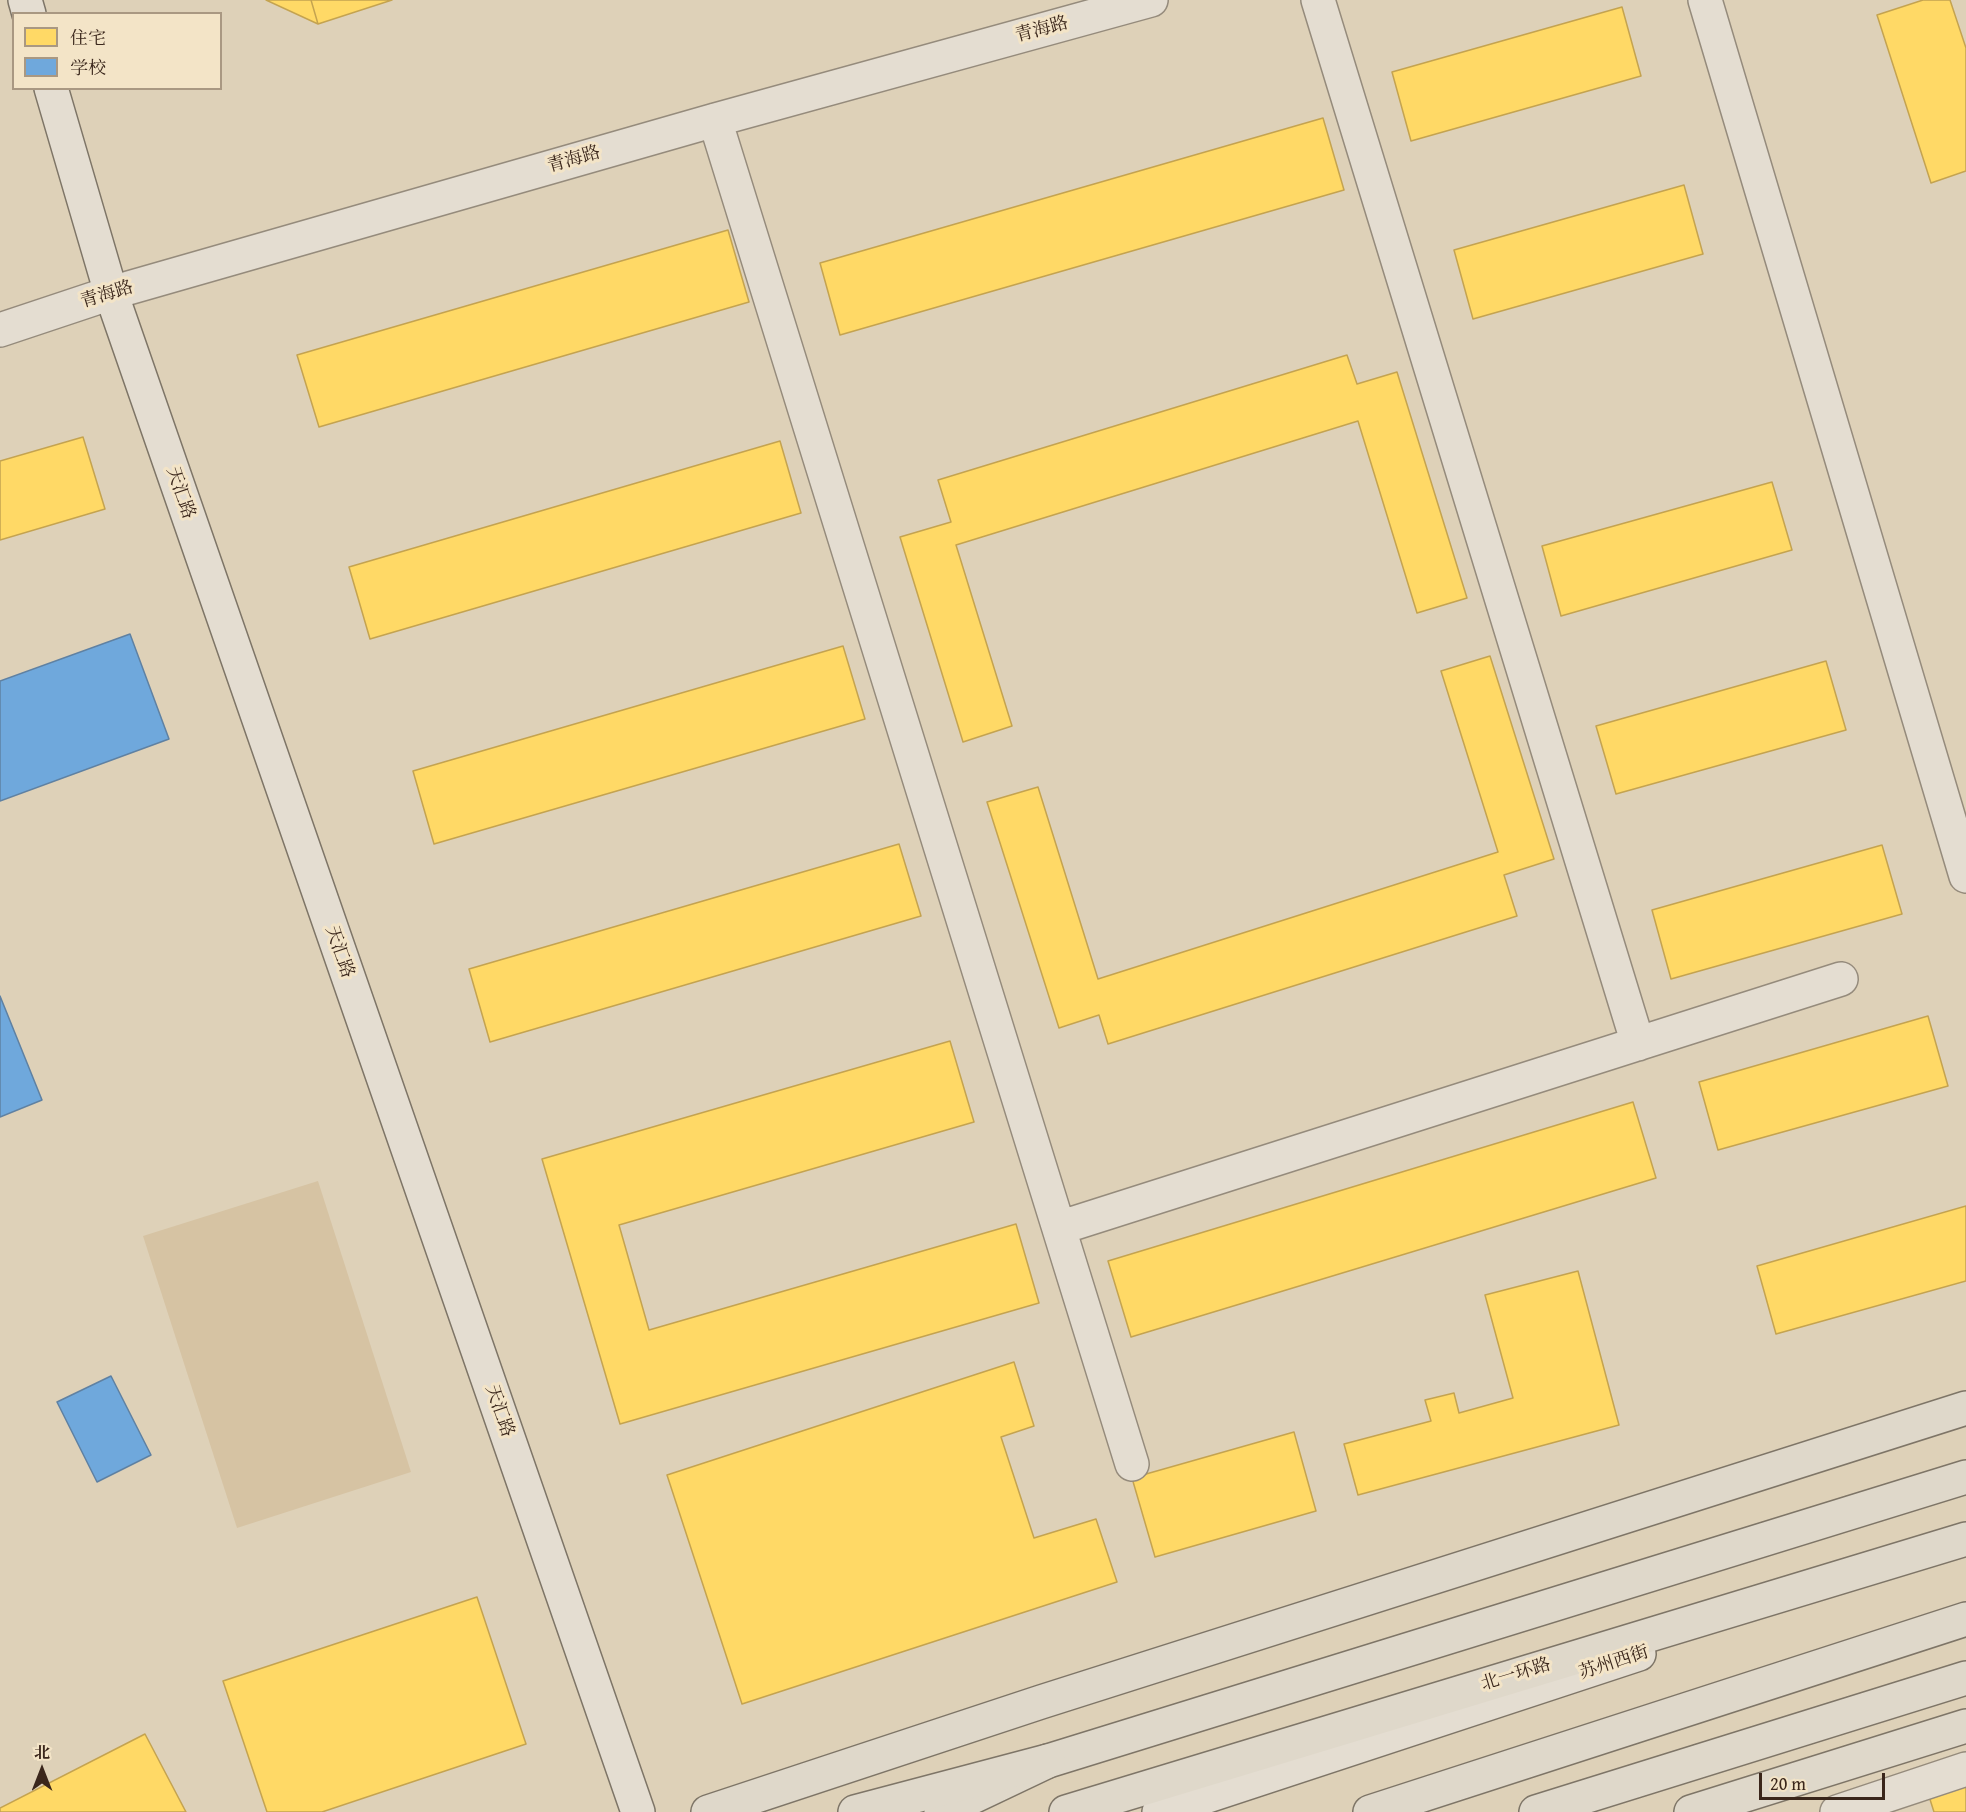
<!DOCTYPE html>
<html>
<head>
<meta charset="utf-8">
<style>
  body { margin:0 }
  #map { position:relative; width:1966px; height:1812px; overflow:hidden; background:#ded1b8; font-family:"Gentium Book Plus","Noto Serif SC",serif }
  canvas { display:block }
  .legend { position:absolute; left:12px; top:12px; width:210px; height:78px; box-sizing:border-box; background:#f3e4c7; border:2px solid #a99882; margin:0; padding:8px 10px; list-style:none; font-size:18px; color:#3a261b }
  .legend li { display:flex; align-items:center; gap:12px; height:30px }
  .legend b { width:30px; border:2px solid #a99882 }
  .north { position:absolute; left:12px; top:1740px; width:60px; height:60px; -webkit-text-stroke:4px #f3e4c7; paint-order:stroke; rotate:0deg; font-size:16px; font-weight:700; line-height:24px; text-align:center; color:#3a261b }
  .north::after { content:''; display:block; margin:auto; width:21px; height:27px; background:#3a261b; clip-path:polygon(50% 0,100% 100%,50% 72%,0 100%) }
  .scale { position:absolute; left:1759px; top:1773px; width:126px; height:27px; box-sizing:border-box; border:3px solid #3a261b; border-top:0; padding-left:8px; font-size:18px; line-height:21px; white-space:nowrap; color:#3a261b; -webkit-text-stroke:4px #f3e4c7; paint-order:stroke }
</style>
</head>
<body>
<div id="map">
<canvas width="1966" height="1812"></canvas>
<ul class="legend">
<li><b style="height:16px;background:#ffd966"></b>住宅</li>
<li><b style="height:16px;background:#6fa8dc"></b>学校</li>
</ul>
<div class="north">北</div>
<div class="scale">20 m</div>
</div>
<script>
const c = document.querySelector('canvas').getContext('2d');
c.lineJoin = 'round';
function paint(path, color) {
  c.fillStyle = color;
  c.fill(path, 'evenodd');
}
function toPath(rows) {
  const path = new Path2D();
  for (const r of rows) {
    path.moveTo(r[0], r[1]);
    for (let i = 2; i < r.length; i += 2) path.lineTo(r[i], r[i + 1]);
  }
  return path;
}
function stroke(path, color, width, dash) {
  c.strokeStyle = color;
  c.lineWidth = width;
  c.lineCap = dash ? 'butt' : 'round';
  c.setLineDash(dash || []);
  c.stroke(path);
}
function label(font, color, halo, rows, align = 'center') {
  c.font = font + ' "Gentium Book Plus","Noto Serif SC",serif';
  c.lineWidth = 6;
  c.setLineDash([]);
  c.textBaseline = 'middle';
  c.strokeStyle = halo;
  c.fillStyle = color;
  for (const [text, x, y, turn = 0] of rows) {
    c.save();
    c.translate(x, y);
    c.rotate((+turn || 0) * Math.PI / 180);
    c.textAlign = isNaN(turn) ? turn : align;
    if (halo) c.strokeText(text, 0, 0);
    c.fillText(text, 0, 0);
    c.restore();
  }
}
paint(toPath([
  [318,1181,411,1472,237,1528,143,1236]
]), '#d6c3a3');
const homes = toPath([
  [266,0,311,0,318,24,266,0],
  [311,0,392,0,318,24,311,0],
  [1923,0,1950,0,1966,48,1966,171,1931,183,1877,15,1923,0],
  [1622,7,1641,76,1411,141,1392,72,1622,7],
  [1323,118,1344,190,840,335,820,263,1323,118],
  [1684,185,1703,254,1473,319,1454,250,1684,185],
  [728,230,749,302,319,427,297,355,728,230],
  [1347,355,1357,384,1397,372,1467,598,1417,613,1358,421,956,545,1012,726,963,742,900,537,951,522,938,480,1347,355],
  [83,437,105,509,0,540,0,461,83,437],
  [780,441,801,513,370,639,349,567,780,441],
  [1772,482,1792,550,1561,616,1542,546,1772,482],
  [843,646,865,719,434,844,413,771,843,646],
  [1490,656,1554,859,1504,875,1517,916,1108,1044,1099,1015,1059,1028,987,802,1038,787,1098,979,1498,852,1441,671,1490,656],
  [1826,661,1846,730,1616,794,1596,726,1826,661],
  [899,844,921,916,490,1042,469,969,899,844],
  [1882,845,1902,914,1671,979,1652,910,1882,845],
  [1928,1016,1948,1086,1718,1150,1699,1082,1928,1016],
  [950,1041,974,1122,619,1225,649,1330,1016,1224,1039,1303,620,1424,542,1159,950,1041],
  [1633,1102,1656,1178,1131,1337,1108,1261,1633,1102],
  [1966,1206,1966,1281,1776,1334,1757,1266,1966,1206],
  [1578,1271,1619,1425,1358,1495,1344,1444,1431,1421,1425,1400,1454,1393,1459,1413,1513,1398,1485,1295,1578,1271],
  [1014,1362,1034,1426,1001,1437,1034,1538,1096,1519,1117,1582,742,1704,667,1475,1014,1362],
  [1294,1432,1316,1511,1155,1557,1132,1478,1294,1432],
  [477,1597,526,1744,322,1812,267,1812,223,1681,477,1597],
  [145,1734,186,1812,0,1812,0,1808,145,1734],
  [1966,1779,1966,1812,1934,1812,1927,1790,1966,1779]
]);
paint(homes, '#ffd966');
stroke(homes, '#c4a350', 1.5);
const schools = toPath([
  [130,634,169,739,0,801,0,681,130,634],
  [0,996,42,1100,0,1117,0,996],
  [111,1376,151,1455,97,1482,57,1402,111,1376]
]);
paint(schools, '#6fa8dc');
stroke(schools, '#5f81a2', 1.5);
const street = toPath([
  [1318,0,1638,1044],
  [1705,0,1966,876],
  [715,120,1132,1464],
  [0,330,111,293,715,120,1151,0],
  [1059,1228,1841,979],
  [1837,1812,1966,1769]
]);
const secondary = toPath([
  [25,0,29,14],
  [51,88,111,293,638,1812],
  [1159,1812,1639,1654]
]);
const primary = toPath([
  [941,1812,1048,1761,1966,1477],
  [1066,1812,1966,1539],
  [1370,1812,1966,1619],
  [1536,1812,1966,1678]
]);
const highway = toPath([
  [708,1812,1041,1702,1966,1408],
  [855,1812,1048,1761],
  [1691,1812,1966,1726]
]);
stroke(street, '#958b7c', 36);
stroke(secondary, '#7e7567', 36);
stroke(primary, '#7e7567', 36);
stroke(highway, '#7e7567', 36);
stroke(street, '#e4ddd1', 33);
stroke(secondary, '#e4ddd1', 33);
stroke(primary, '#dfd8ca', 33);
stroke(highway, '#dfd8ca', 33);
label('18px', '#3a261b', '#f3e4c7', [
  ["青海路",1042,30,-15],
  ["青海路",574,160,-16],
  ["青海路",107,295,-17],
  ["天汇路",180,493,71],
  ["天汇路",339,952,71],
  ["天汇路",499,1411,71],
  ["苏州西街",1614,1663,-18],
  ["北一环路",1516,1675,-17]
]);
</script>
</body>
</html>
